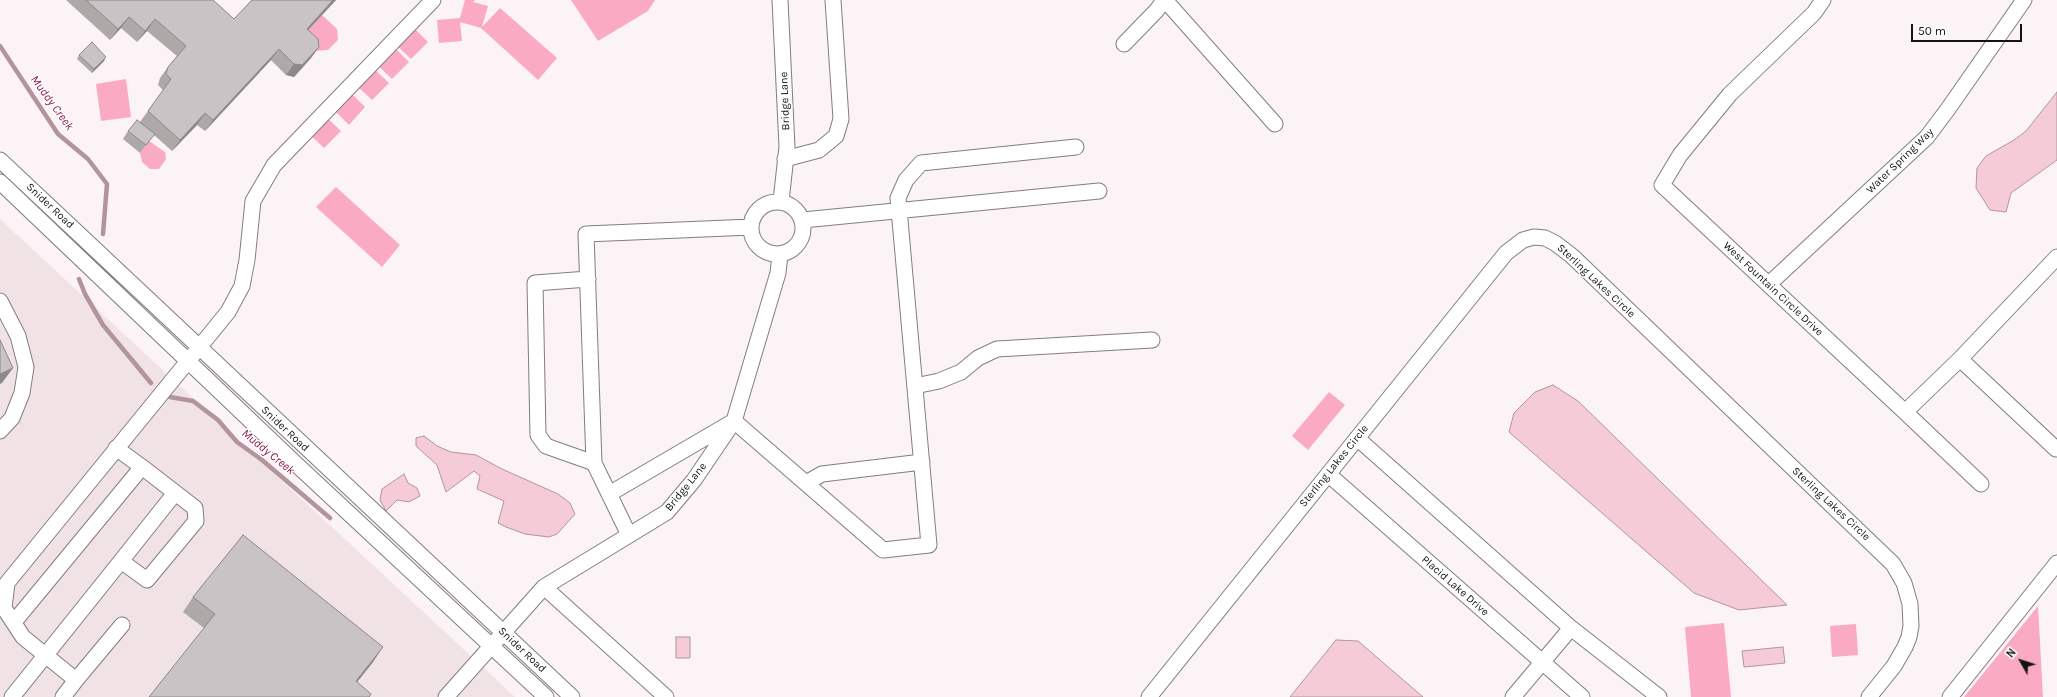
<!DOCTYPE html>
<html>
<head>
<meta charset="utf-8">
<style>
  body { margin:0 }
  #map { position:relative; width:2057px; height:697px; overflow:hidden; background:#fbf3f5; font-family:Karla,sans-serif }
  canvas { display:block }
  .north { position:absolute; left:2001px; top:641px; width:40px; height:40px; -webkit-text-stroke:3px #fff; paint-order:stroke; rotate:309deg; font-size:11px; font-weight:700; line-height:16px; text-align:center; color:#141212 }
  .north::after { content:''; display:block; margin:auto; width:14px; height:18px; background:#141212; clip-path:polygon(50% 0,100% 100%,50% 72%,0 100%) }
  .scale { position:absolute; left:1911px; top:24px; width:111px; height:18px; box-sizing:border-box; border:2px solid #141212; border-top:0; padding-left:5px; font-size:12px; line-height:14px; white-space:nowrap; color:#141212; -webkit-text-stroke:3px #fff; paint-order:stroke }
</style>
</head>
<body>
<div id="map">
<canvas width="2057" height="697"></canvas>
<div class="north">N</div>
<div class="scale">50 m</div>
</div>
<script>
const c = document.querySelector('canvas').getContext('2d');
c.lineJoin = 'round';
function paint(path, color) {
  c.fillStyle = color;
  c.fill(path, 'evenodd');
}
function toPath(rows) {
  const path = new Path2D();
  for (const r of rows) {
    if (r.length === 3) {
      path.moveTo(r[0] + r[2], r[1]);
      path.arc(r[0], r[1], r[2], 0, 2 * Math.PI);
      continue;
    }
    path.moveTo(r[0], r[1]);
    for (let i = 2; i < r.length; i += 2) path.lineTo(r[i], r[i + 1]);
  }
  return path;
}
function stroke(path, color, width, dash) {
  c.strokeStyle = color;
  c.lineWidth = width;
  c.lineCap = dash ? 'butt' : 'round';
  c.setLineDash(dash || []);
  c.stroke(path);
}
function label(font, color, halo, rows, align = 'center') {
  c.font = font + ' Karla,sans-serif';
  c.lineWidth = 3;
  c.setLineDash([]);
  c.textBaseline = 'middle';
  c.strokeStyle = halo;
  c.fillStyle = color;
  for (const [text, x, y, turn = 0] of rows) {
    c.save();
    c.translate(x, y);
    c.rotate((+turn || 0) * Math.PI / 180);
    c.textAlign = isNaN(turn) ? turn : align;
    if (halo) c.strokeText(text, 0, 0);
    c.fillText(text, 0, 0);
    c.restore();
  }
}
paint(toPath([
  [0,219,515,697,0,697]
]), '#f1e2e6');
paint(toPath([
  [465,0,475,0,473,2,488,6,482,27,500,8,557,58,538,80,481,28,460,22,462,41,439,43,437,20,460,18],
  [571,0,655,0,648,11,598,41],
  [322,15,337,29,338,40,328,50,311,51,299,40],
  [411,25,428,42,411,59,394,43],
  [392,45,409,62,392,79,375,63],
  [372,67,389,83,372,100,355,84],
  [126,79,131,117,101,121,96,84],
  [349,91,365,107,349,125,332,108],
  [324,115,341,131,324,148,307,132],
  [149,141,165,152,166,159,159,169,150,169,142,162,140,153],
  [336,187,400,245,382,267,316,207],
  [1329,392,1345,405,1308,450,1292,436],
  [2038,606,2043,697,1964,697],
  [1724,623,1731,697,1691,697,1685,627],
  [1856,624,1858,655,1832,657,1830,626]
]), '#faabc3');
const water = toPath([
  [2057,92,2057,160,2011,193,2006,212,1990,210,1976,188,1977,168,1986,156,2014,140,2026,131,2057,92],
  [1553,385,1578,401,1787,605,1739,610,1694,593,1509,432,1514,413,1535,392,1553,385],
  [424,436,437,446,451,452,476,455,502,469,558,494,570,503,575,514,557,534,549,537,525,534,506,527,498,523,504,501,477,489,480,476,474,471,446,492,437,465,416,446,416,438,424,436],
  [404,474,408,483,417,488,420,496,409,502,397,500,386,511,380,500,382,489,404,474],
  [676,637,690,637,690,658,676,658,676,637],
  [1336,640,1358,641,1423,697,1290,697,1336,640],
  [1783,647,1785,663,1744,667,1742,651,1783,647]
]);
paint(water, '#f5cbd7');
stroke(water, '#b2949c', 1);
stroke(toPath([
  [0,46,58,134,88,159,107,184,103,234],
  [79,279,85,294,103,325,151,383],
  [170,397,193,401,218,420,237,442,262,460,330,518]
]), '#b2949c', 4.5);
const minor = toPath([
  [780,0,787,147,781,201],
  [1165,0,1275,124],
  [1823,0,1814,13,1730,94,1680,155,1662,185,1905,412,1960,359,2057,257],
  [1124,44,1157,10,1164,0],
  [785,159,819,150,836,136,841,119,833,0],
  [0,160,572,697],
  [0,182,297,465,546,697],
  [777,228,26],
  [803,220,1099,191],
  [588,279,535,283,538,435,546,446,594,463],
  [1769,284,1927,137,1948,109,2024,0],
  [0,301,18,336,26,367,22,393,12,418,0,431],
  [1960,359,2056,449],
  [915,386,939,381,961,372,978,358,997,349,1152,340],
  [1905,412,1981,484],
  [1357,438,1571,628,1659,697],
  [116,448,142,467],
  [1328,474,1582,697],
  [806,483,822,474,922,462],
  [609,494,734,421,883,550,929,545,898,198,906,180,921,163,1076,147],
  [629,535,594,463,586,234,751,227],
  [121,561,175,493],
  [544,587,666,697],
  [122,625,76,680,23,637,4,608,7,583,228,312,242,286,247,260,253,201,274,165,433,0],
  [12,697,121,561,147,580,196,521,195,508,142,467,14,622],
  [63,697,76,680],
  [446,697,544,587,667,512,694,480,734,421,778,273,780,254],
  [1149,697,1506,253,1523,240,1534,237,1545,238,1555,243,1572,256,1893,564,1904,583,1910,604,1911,626,1909,637,1905,647,1894,666,1869,697],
  [1513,697,1571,628],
  [1950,697,2057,563]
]);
stroke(minor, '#837d7e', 17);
stroke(minor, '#fff', 15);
paint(toPath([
  [66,0,213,0,234,19,252,0,336,0,308,30,319,47,311,58,294,77,286,75,271,60,205,131,197,125,172,151,154,135,140,153,123,139,128,131,140,122,163,90,158,85,160,78,168,67,177,56,147,31,137,42,121,28,110,40],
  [79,55,104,61,92,73,77,59],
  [193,597,373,662,357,682,204,628,183,612]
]), '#aea8a9');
paint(toPath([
  [333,0,336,0,299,40,307,29],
  [129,17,121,28,110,40,118,29],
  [155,19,147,31,137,42,145,31],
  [319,47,311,58,294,77,286,75,294,64],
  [279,49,271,60,205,131,213,120],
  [106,57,104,61,92,73,94,69],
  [205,113,197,125,172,151,180,140],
  [13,368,2,383,0,384,0,374],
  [383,647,373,662,346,696,356,681]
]), '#8d888a');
const building = toPath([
  [86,0,213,0,234,19,252,0,333,0,307,29,318,39,319,47,302,65,294,64,279,49,213,120,205,113,180,140,148,111,171,79,166,74,168,67,186,46,155,19,145,31,129,17,118,29,86,0],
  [92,42,106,57,94,69,79,55,92,42],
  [137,120,155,134,146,145,128,131,137,120],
  [0,340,13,368,0,374,0,340],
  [243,535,383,647,356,681,371,694,369,697,149,697,215,614,193,597,243,535]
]);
paint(building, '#cac3c5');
stroke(building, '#8d888a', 1);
label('11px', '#141212', '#fff', [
  ["Bridge Lane",785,101,-92],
  ["Water Spring Way",1900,161,-44],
  ["Snider Road",50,206,43],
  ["Sterling Lakes Circle",1596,281,43],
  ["West Fountain Circle Drive",1773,289,43],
  ["Snider Road",285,429,43],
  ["Sterling Lakes Circle",1334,466,-51],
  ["Bridge Lane",686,487,-51],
  ["Sterling Lakes Circle",1831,504,43],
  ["Placid Lake Drive",1455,586,41],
  ["Snider Road",522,650,43]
]);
label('italic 12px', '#8b184d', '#fff', [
  ["Muddy Creek",52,103,54],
  ["Muddy Creek",268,452,39]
]);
</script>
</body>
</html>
